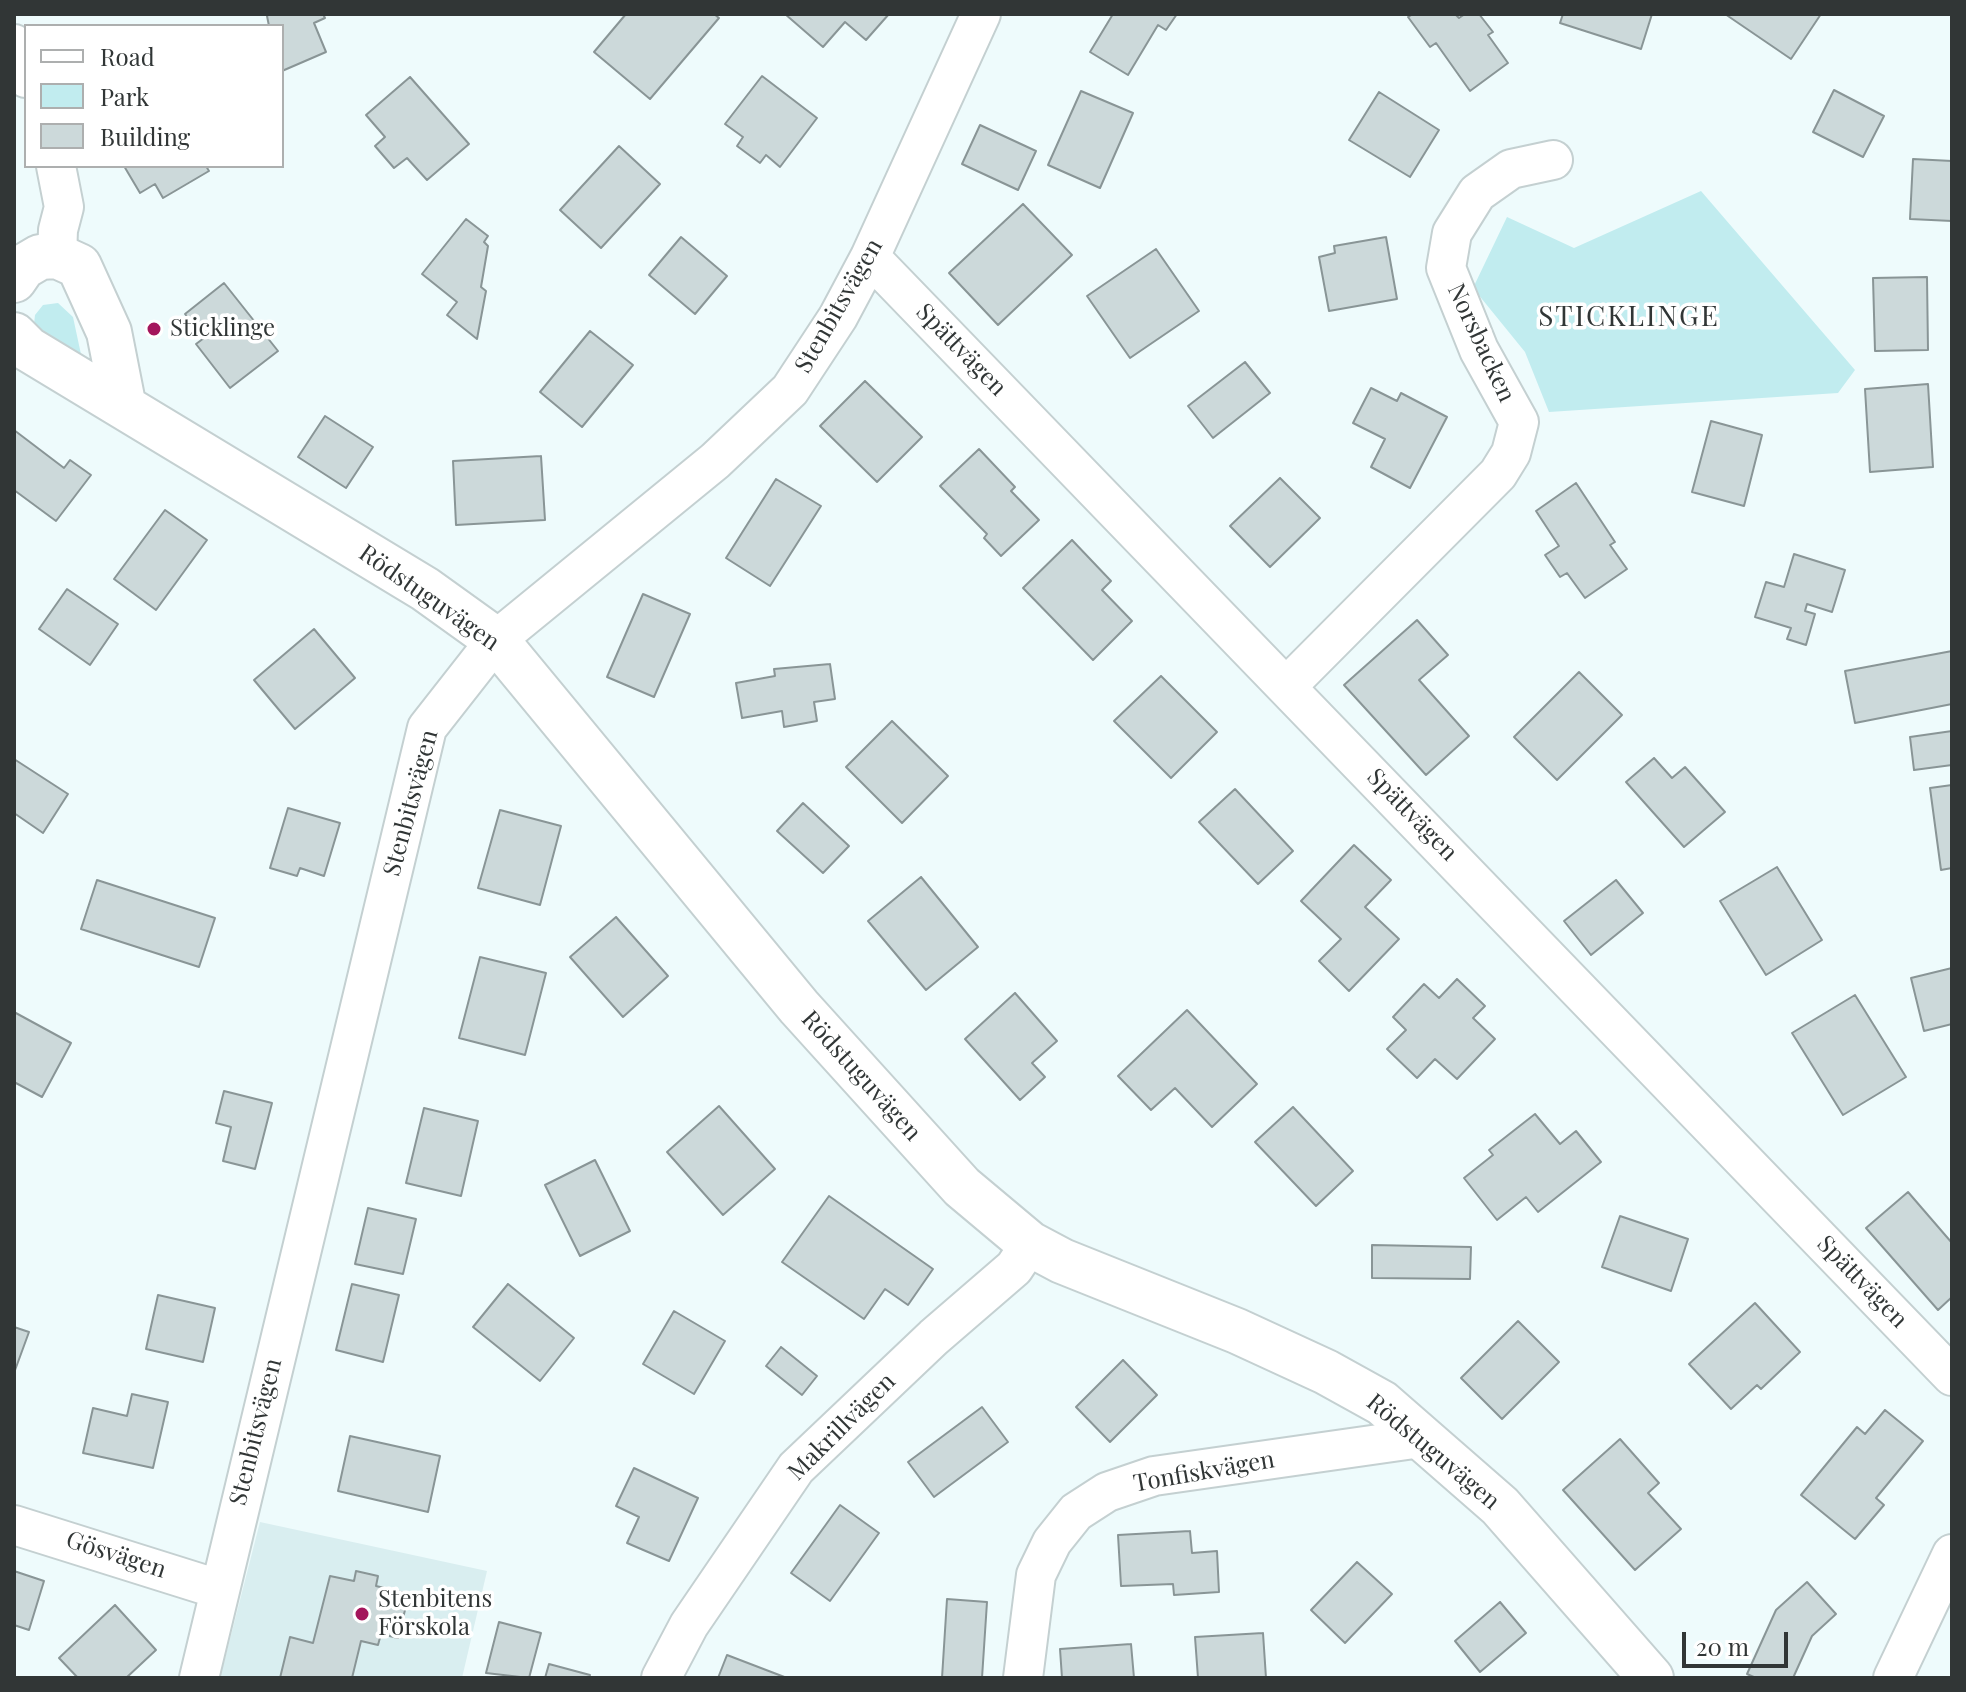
<!DOCTYPE html>
<html>
<head>
<meta charset="utf-8">
<style>
  body { margin:0 }
  #map { position:relative; width:1966px; height:1692px; overflow:hidden; background:#eefbfc; font-family:"Playfair Display",serif }
  canvas { display:block }
  .frame { position:absolute; inset:0; border:16px solid #313636; pointer-events:none }
  .legend { position:absolute; left:24px; top:24px; width:260px; height:144px; box-sizing:border-box; background:#fff; border:2px solid #adafaf; margin:0; padding:10px 14px; list-style:none; font-size:24px; color:#313636 }
  .legend li { display:flex; align-items:center; gap:16px; height:40px }
  .legend b { width:40px; border:2px solid #adafaf }
  .scale { position:absolute; left:1682px; top:1632px; width:106px; height:36px; box-sizing:border-box; border:4px solid #313636; border-top:0; padding-left:10px; font-size:24px; line-height:28px; white-space:nowrap; color:#313636; -webkit-text-stroke:6px #fff; paint-order:stroke }
</style>
</head>
<body>
<div id="map">
<canvas width="1966" height="1692"></canvas>
<div class="frame"></div>
<ul class="legend">
<li><b style="height:10px;background:#fff"></b>Road</li>
<li><b style="height:22px;background:#c1ecef"></b>Park</li>
<li><b style="height:22px;background:#ccd9da"></b>Building</li>
</ul>
<div class="scale">20 m</div>
</div>
<script>
const c = document.querySelector('canvas').getContext('2d');
c.lineJoin = 'round';
function paint(path, color) {
  c.fillStyle = color;
  c.fill(path, 'evenodd');
}
function toPath(rows) {
  const path = new Path2D();
  for (const r of rows) {
    path.moveTo(r[0], r[1]);
    for (let i = 2; i < r.length; i += 2) path.lineTo(r[i], r[i + 1]);
  }
  return path;
}
function stroke(path, color, width, dash) {
  c.strokeStyle = color;
  c.lineWidth = width;
  c.lineCap = dash ? 'butt' : 'round';
  c.setLineDash(dash || []);
  c.stroke(path);
}
function label(font, color, halo, rows, align = 'center') {
  c.font = font + ' "Playfair Display",serif';
  c.lineWidth = 7;
  c.setLineDash([]);
  c.textBaseline = 'middle';
  c.strokeStyle = halo;
  c.fillStyle = color;
  for (const [text, x, y, turn = 0] of rows) {
    c.save();
    c.translate(x, y);
    c.rotate((+turn || 0) * Math.PI / 180);
    c.textAlign = isNaN(turn) ? turn : align;
    if (halo) c.strokeText(text, 0, 0);
    c.fillText(text, 0, 0);
    c.restore();
  }
}
paint(toPath([
  [260,1522,487,1571,462,1678,220,1678]
]), '#d9eef0');
paint(toPath([
  [1701,191,1855,370,1838,393,1549,412,1525,352,1473,288,1507,217,1574,248],
  [58,303,73,317,82,359,40,335,34,324,35,315,43,305]
]), '#c1ecef');
const building = toPath([
  [270,14,323,14,325,18,314,23,326,52,282,71,282,26,269,26,267,16,270,14],
  [626,14,714,14,719,18,650,99,594,52,626,14],
  [785,14,889,14,866,40,845,22,823,47,785,14],
  [1113,14,1177,14,1166,30,1158,25,1128,75,1090,52,1113,14],
  [1413,14,1455,14,1459,18,1465,14,1479,14,1493,32,1488,35,1508,63,1470,91,1436,43,1430,47,1408,17,1413,14],
  [1563,14,1652,14,1641,49,1560,23,1563,14],
  [1725,14,1821,14,1791,59,1725,14],
  [762,76,817,118,780,167,766,155,760,163,737,146,743,137,725,124,762,76],
  [410,77,469,144,427,180,407,158,394,168,375,146,385,137,366,115,410,77],
  [1834,90,1884,116,1863,157,1813,132,1834,90],
  [1081,91,1133,113,1100,188,1048,165,1081,91],
  [1379,92,1439,130,1410,177,1349,140,1379,92],
  [980,125,1036,151,1018,190,962,164,980,125],
  [619,146,660,184,601,248,560,210,619,146],
  [1913,159,1952,161,1952,221,1910,219,1913,159],
  [124,166,206,166,209,171,163,198,155,184,140,193,124,166],
  [1023,204,1072,255,998,325,949,273,1023,204],
  [466,219,488,236,484,242,488,246,481,287,486,291,477,339,447,315,457,302,422,274,466,219],
  [681,237,727,276,695,314,649,275,681,237],
  [1386,237,1397,299,1329,311,1319,257,1335,253,1334,246,1386,237],
  [1156,249,1199,311,1130,358,1087,296,1156,249],
  [1927,277,1928,350,1875,351,1873,278,1927,277],
  [224,283,278,351,230,388,196,344,204,338,185,314,224,283],
  [590,331,633,365,582,427,540,392,590,331],
  [1245,362,1270,393,1213,438,1188,406,1245,362],
  [865,381,922,437,877,482,820,426,865,381],
  [1928,384,1933,467,1870,472,1865,389,1928,384],
  [1371,388,1397,401,1401,393,1447,417,1410,488,1371,467,1385,439,1353,423,1371,388],
  [325,416,373,447,346,488,298,457,325,416],
  [1711,421,1762,435,1744,506,1692,492,1711,421],
  [14,430,64,468,70,460,91,475,56,521,14,490,14,430],
  [979,449,1015,487,1011,491,1039,520,1001,556,984,538,987,534,940,486,979,449],
  [541,456,545,520,456,525,453,461,541,456],
  [1280,478,1320,518,1270,567,1230,526,1280,478],
  [776,479,821,506,770,586,726,558,776,479],
  [1576,483,1615,542,1610,545,1627,569,1585,598,1567,573,1560,577,1545,555,1559,546,1536,511,1576,483],
  [165,510,207,540,156,610,114,579,165,510],
  [1072,540,1111,581,1102,590,1132,621,1093,660,1023,588,1072,540],
  [1794,554,1845,570,1832,612,1807,604,1805,611,1815,614,1806,645,1787,639,1791,628,1755,617,1766,582,1784,587,1794,554],
  [67,589,118,624,90,665,39,629,67,589],
  [643,594,690,614,654,697,607,677,643,594],
  [1417,620,1448,655,1419,680,1469,736,1426,775,1344,685,1417,620],
  [314,629,355,678,295,729,254,680,314,629],
  [1952,651,1952,704,1855,723,1845,671,1952,651],
  [830,664,835,699,814,702,817,721,784,727,782,711,742,718,736,683,775,676,774,669,830,664],
  [1579,672,1622,715,1557,780,1514,737,1579,672],
  [1161,676,1217,732,1171,778,1114,721,1161,676],
  [892,721,948,776,902,823,846,767,892,721],
  [1952,731,1952,765,1914,770,1910,737,1952,731],
  [1654,758,1672,778,1685,767,1725,812,1684,847,1626,782,1654,758],
  [14,759,68,794,43,833,14,813,14,759],
  [1952,785,1952,868,1941,870,1930,788,1952,785],
  [1235,789,1293,851,1258,884,1199,822,1235,789],
  [803,803,849,846,823,873,777,831,803,803],
  [288,808,340,823,324,876,300,868,297,876,270,868,288,808],
  [500,810,561,826,540,905,478,888,500,810],
  [1354,845,1391,880,1365,907,1399,939,1349,991,1319,961,1341,939,1301,901,1354,845],
  [1777,867,1822,940,1766,975,1720,901,1777,867],
  [921,877,978,947,926,990,868,921,921,877],
  [97,880,215,918,199,967,81,929,97,880],
  [1616,880,1643,913,1591,955,1564,921,1616,880],
  [616,917,668,976,623,1017,570,957,616,917],
  [480,957,546,973,525,1055,459,1038,480,957],
  [1952,968,1952,1024,1924,1031,1911,978,1952,968],
  [1457,979,1485,1006,1473,1018,1495,1039,1457,1079,1435,1059,1417,1078,1387,1049,1406,1030,1393,1017,1424,984,1439,998,1457,979],
  [1015,993,1057,1041,1032,1063,1045,1077,1020,1100,965,1039,1015,993],
  [1855,995,1906,1077,1843,1115,1792,1033,1855,995],
  [1187,1010,1257,1084,1212,1127,1175,1088,1151,1110,1118,1076,1187,1010],
  [14,1012,71,1043,42,1097,14,1082,14,1012],
  [224,1091,272,1103,255,1169,223,1161,231,1127,216,1123,224,1091],
  [719,1106,775,1169,723,1215,667,1152,719,1106],
  [1293,1107,1353,1171,1316,1206,1255,1142,1293,1107],
  [424,1108,478,1121,461,1196,406,1183,424,1108],
  [1535,1114,1560,1144,1576,1131,1601,1162,1538,1212,1526,1197,1497,1220,1464,1178,1493,1155,1489,1150,1535,1114],
  [595,1160,630,1231,580,1256,545,1185,595,1160],
  [1908,1192,1952,1243,1952,1297,1938,1310,1866,1228,1908,1192],
  [829,1196,933,1269,908,1305,885,1289,864,1319,782,1262,829,1196],
  [368,1208,416,1219,403,1274,355,1264,368,1208],
  [1620,1216,1688,1239,1671,1291,1602,1267,1620,1216],
  [1372,1245,1471,1247,1470,1279,1372,1278,1372,1245],
  [352,1284,399,1295,383,1362,336,1350,352,1284],
  [508,1284,574,1338,540,1381,473,1327,508,1284],
  [158,1295,215,1308,203,1362,146,1349,158,1295],
  [1755,1303,1800,1352,1761,1389,1757,1385,1731,1409,1689,1364,1755,1303],
  [674,1311,725,1341,694,1394,643,1364,674,1311],
  [1518,1321,1559,1362,1502,1419,1461,1378,1518,1321],
  [14,1327,29,1332,14,1373,14,1327],
  [781,1347,817,1376,802,1395,766,1366,781,1347],
  [1123,1360,1157,1395,1110,1442,1076,1407,1123,1360],
  [132,1394,168,1402,153,1468,83,1453,93,1408,127,1416,132,1394],
  [982,1407,1008,1442,934,1497,908,1462,982,1407],
  [1885,1410,1923,1441,1876,1498,1884,1505,1855,1539,1801,1495,1857,1427,1865,1434,1885,1410],
  [350,1436,440,1456,428,1512,338,1491,350,1436],
  [1620,1439,1659,1483,1648,1493,1681,1529,1635,1570,1563,1490,1620,1439],
  [634,1468,698,1498,669,1561,627,1543,639,1517,616,1506,634,1468],
  [840,1505,879,1533,830,1601,791,1573,840,1505],
  [1190,1531,1192,1553,1217,1551,1219,1592,1174,1595,1173,1584,1121,1586,1118,1535,1190,1531],
  [1357,1562,1392,1594,1345,1643,1311,1610,1357,1562],
  [14,1571,44,1581,29,1630,14,1625,14,1571],
  [356,1571,378,1576,376,1586,409,1594,398,1638,381,1634,378,1645,361,1641,352,1678,280,1678,290,1637,313,1643,330,1576,354,1581,356,1571],
  [1807,1582,1836,1614,1812,1636,1793,1678,1756,1678,1747,1674,1776,1610,1807,1582],
  [947,1599,987,1602,982,1678,942,1678,947,1599],
  [1500,1602,1526,1633,1480,1672,1455,1641,1500,1602],
  [115,1605,156,1650,126,1678,78,1678,59,1658,115,1605],
  [499,1622,541,1633,529,1678,486,1673,499,1622],
  [1263,1633,1266,1678,1198,1678,1195,1637,1263,1633],
  [1131,1644,1134,1678,1062,1678,1060,1649,1131,1644],
  [727,1655,787,1678,718,1678,727,1655],
  [549,1664,590,1675,589,1678,545,1678,549,1664]
]);
paint(building, '#ccd9da');
stroke(building, '#899596', 2);
const street = toPath([
  [14,44,26,78],
  [56,166,64,207,58,230,57,256],
  [870,257,1952,1376],
  [1287,686,1498,474,1511,453,1519,422,1479,350,1446,268,1452,233,1477,193,1511,169,1553,160],
  [14,1525,218,1589],
  [199,1678,427,728,496,640,715,461,790,390,838,317,870,257,981,14],
  [661,1678,689,1625,796,1468,934,1337,1014,1268,1030,1244],
  [1023,1678,1036,1575,1052,1542,1076,1512,1107,1492,1154,1476,1421,1438],
  [1893,1678,1952,1554]
]);
const secondary = toPath([
  [14,280,23,267,40,257,57,256,79,266,109,332,123,403],
  [14,335,28,349,425,589,496,640,799,1007,962,1187,1030,1244,1062,1261,1237,1331,1326,1372,1382,1403,1500,1506,1651,1678]
]);
stroke(street, '#c4d0d1', 42);
stroke(secondary, '#c4d0d1', 48);
stroke(street, '#fff', 38);
stroke(secondary, '#fff', 44);
for (const [x, y, r, color] of [
  [154,329,8,"#a4165c"],
  [362,1614,8,"#a4165c"]
]) {
  const dot = new Path2D();
  dot.arc(x, y, r, 0, 2 * Math.PI);
  c.fillStyle = color;
  c.fill(dot);
  stroke(dot, '#fff', 3);
}
label('24px', '#313636', '#fff', [
  ["Stenbitsvägen",839,306,-60],
  ["Norsbacken",1481,343,65],
  ["Spättvägen",961,350,46],
  ["Rödstuguvägen",429,598,35],
  ["Stenbitsvägen",411,803,-75],
  ["Spättvägen",1412,815,46],
  ["Rödstuguvägen",861,1076,48],
  ["Spättvägen",1862,1282,46],
  ["Makrillvägen",842,1427,-45],
  ["Stenbitsvägen",256,1432,-76],
  ["Rödstuguvägen",1433,1452,40],
  ["Tonfiskvägen",1204,1472,-10],
  ["Gösvägen",116,1555,18]
]);
label('24px', '#313636', '#fff', [
  ["Sticklinge",170,329],
  ["Stenbitens",378,1600],
  ["Förskola",378,1628]
], 'left');
c.letterSpacing = '2px';
label('28px', '#313636', '#fff', [
  ["STICKLINGE",1629,317]
]);
c.letterSpacing = '0px';
</script>
</body>
</html>
